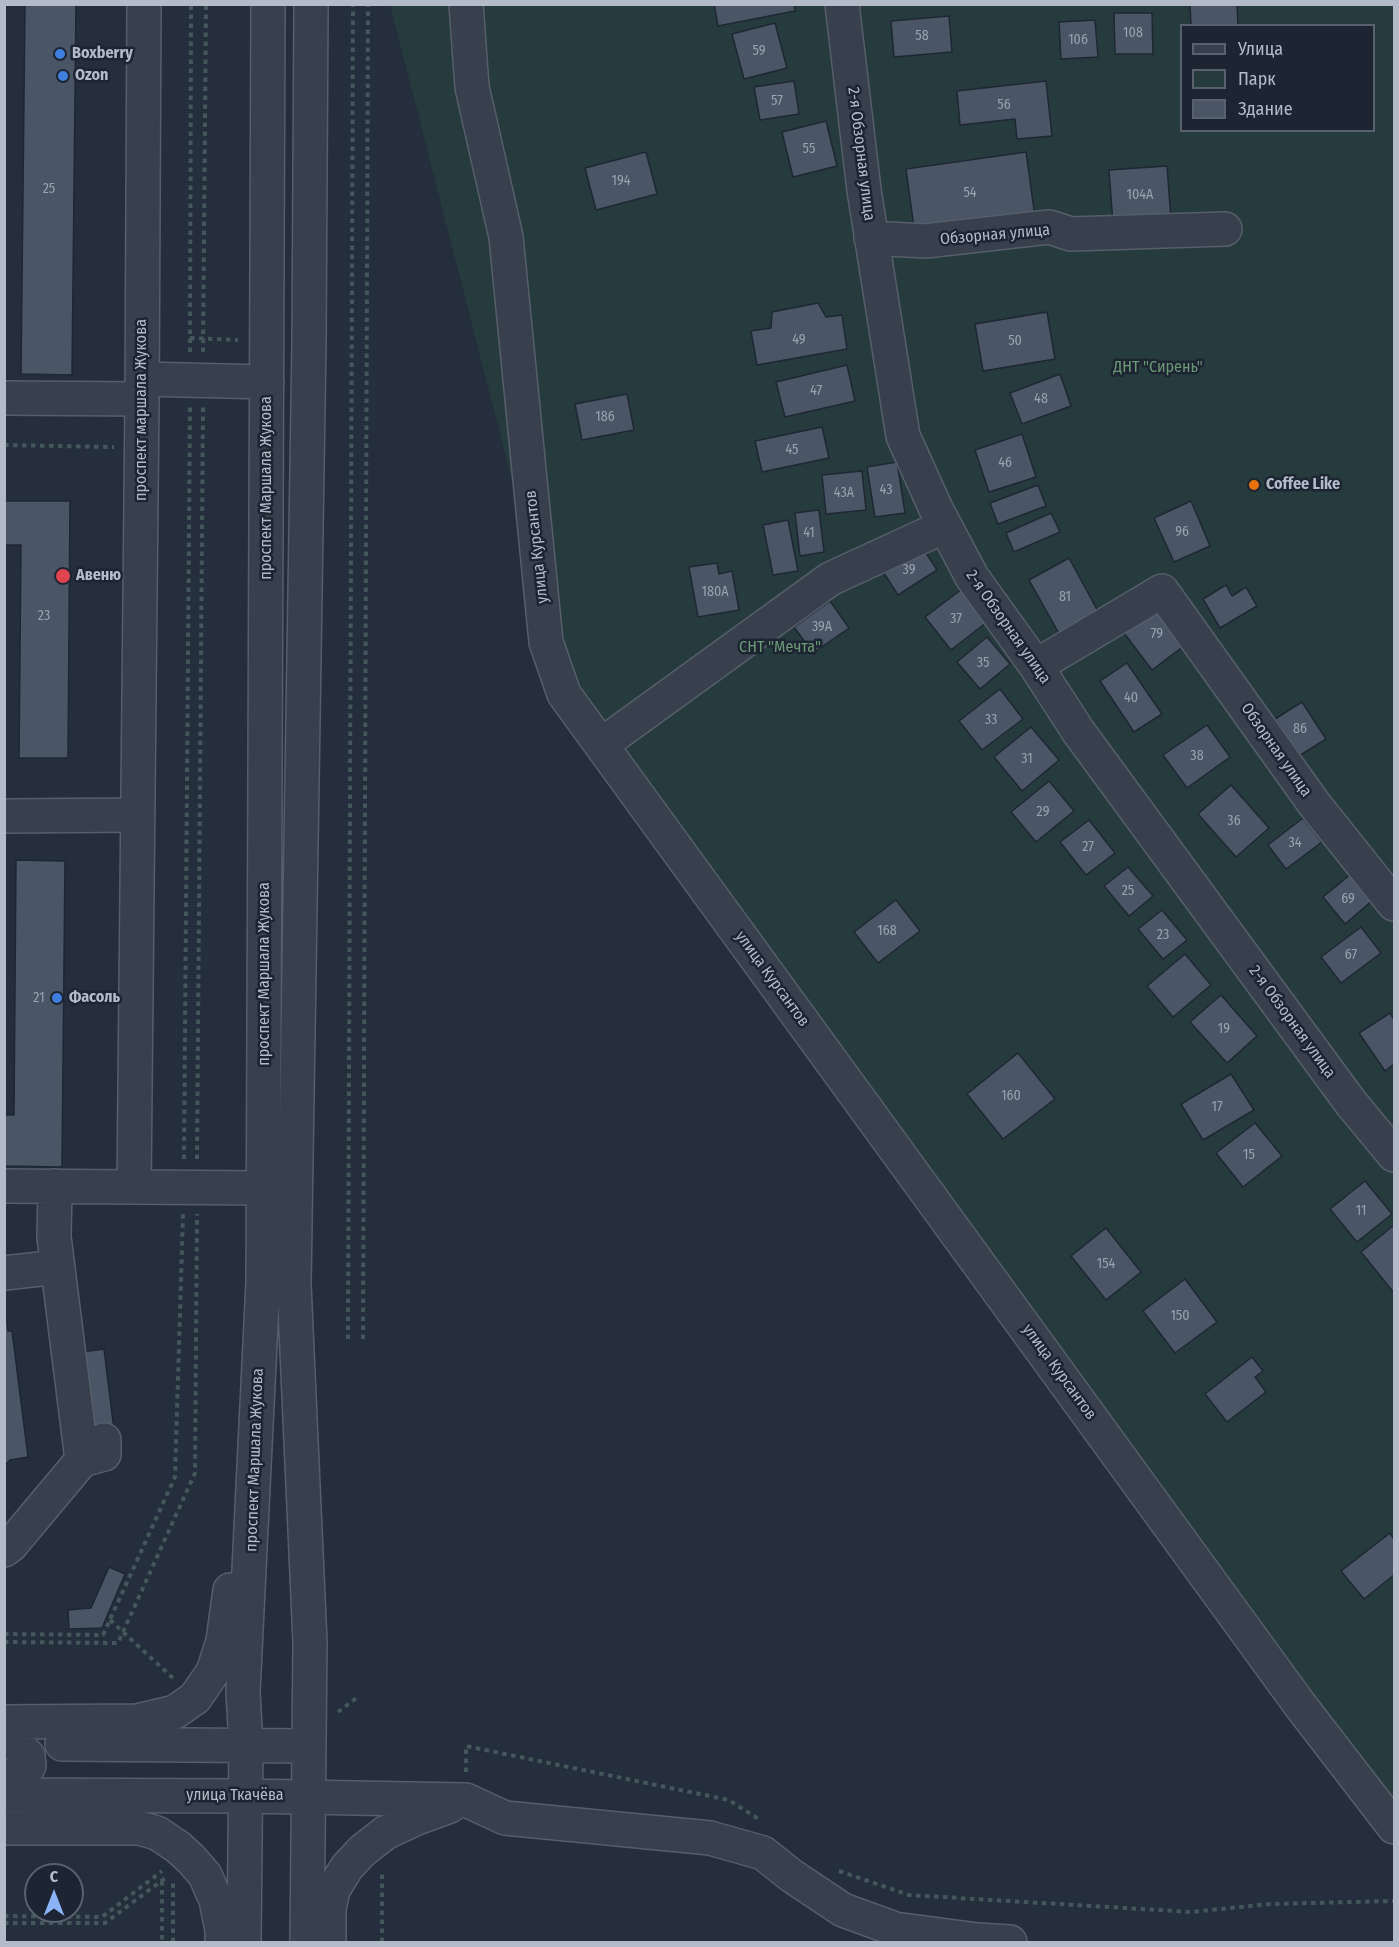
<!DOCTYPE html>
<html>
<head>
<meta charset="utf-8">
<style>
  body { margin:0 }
  #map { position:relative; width:1399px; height:1947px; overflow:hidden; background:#242e3c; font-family:"Fira Sans Condensed",sans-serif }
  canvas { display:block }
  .frame { position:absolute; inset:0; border:6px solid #b3bbc8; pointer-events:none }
  .legend { position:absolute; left:1180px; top:24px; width:195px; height:108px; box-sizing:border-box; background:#1d2532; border:2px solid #59616e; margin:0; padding:8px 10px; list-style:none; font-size:18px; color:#b3bbc8 }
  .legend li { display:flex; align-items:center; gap:12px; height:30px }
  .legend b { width:30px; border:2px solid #59616e }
  .north { position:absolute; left:24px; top:1863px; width:60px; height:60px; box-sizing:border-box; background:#1d2532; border:2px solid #59616e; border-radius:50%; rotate:0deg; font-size:16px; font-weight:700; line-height:24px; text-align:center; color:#b3bbc8 }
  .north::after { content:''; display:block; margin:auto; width:21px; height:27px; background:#8ab4f6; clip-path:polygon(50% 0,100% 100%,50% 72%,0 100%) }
</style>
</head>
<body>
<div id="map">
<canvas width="1399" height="1947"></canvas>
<div class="frame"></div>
<ul class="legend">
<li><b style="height:8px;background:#38404d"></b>Улица</li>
<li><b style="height:16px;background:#263b3d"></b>Парк</li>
<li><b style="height:16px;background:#4a5565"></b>Здание</li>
</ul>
<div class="north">С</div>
</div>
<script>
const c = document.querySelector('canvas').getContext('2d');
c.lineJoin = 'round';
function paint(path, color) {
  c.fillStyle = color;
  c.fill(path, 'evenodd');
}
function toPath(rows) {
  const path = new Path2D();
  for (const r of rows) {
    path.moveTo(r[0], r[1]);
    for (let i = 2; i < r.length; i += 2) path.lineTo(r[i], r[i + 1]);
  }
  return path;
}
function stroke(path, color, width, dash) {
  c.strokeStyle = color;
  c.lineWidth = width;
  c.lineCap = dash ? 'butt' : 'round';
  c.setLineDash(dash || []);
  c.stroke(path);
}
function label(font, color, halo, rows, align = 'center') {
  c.font = font + ' "Fira Sans Condensed",sans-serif';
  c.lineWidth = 5;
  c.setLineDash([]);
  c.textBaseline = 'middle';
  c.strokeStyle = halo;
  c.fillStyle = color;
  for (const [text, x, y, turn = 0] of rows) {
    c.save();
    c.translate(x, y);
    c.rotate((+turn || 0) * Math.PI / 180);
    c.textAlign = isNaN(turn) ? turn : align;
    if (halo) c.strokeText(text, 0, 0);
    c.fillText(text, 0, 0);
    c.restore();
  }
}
paint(toPath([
  [390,5,1394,5,1394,1821,579,742],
  [1182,26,1374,26,1374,130,1182,130]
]), '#263b3d');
const building = toPath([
  [25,4,76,4,72,375,21,374,25,4],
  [714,4,794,4,795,11,718,26,714,4],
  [1190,4,1237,4,1238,26,1191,26,1190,4],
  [1114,13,1152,13,1153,54,1115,54,1114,13],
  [949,16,952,52,894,57,891,21,949,16],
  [1095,20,1098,57,1061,59,1059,22,1095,20],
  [775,23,787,68,744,79,732,34,775,23],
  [794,81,799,114,760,120,754,87,794,81],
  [1046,81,1052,136,1017,139,1015,119,960,125,957,91,1046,81],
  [826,121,837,166,793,177,782,132,826,121],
  [646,152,657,194,596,210,585,168,646,152],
  [1026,152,1035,217,915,235,906,169,1026,152],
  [1167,166,1171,219,1113,224,1109,170,1167,166],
  [818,303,826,317,842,315,847,349,757,365,751,331,771,328,772,312,818,303],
  [1047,312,1055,359,983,371,975,324,1047,312],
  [847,365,855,401,785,417,776,382,847,365],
  [1060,374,1071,406,1022,424,1010,393,1060,374],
  [627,394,634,430,582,440,575,404,627,394],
  [822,427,829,458,762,472,755,441,822,427],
  [1022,434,1036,477,989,492,975,450,1022,434],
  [897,462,905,513,875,517,867,467,897,462],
  [862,471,866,510,826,514,822,475,862,471],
  [1038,485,1046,506,998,524,990,503,1038,485],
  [4,501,70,501,68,758,19,758,21,545,4,545,4,501],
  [1191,501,1210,546,1174,562,1154,518,1191,501],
  [819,510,824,552,800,556,795,513,819,510],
  [1051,513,1060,532,1014,552,1006,533,1051,513],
  [788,520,798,571,773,575,763,525,788,520],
  [921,545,937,570,898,595,882,570,921,545],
  [1069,558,1100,615,1061,637,1029,580,1069,558],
  [717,563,719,574,732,571,739,610,698,617,689,567,717,563],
  [1226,585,1232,596,1246,587,1257,606,1220,628,1203,599,1226,585],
  [962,589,987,622,951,650,925,617,962,589],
  [1162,598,1193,639,1152,670,1121,629,1162,598],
  [830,601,849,628,813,653,794,627,830,601],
  [987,637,1010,664,980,689,957,662,987,637],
  [1127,663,1162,714,1134,732,1100,681,1127,663],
  [1000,689,1023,719,982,750,959,721,1000,689],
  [1302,702,1326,739,1299,756,1275,719,1302,702],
  [1207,725,1230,757,1187,788,1163,755,1207,725],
  [1031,727,1059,760,1022,791,994,757,1031,727],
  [1049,781,1074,811,1036,842,1011,812,1049,781],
  [1231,785,1269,828,1236,857,1198,814,1231,785],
  [1303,818,1322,842,1286,869,1268,845,1303,818],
  [1089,820,1115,853,1086,875,1060,842,1089,820],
  [16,860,65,861,62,1167,4,1166,4,1115,14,1115,16,860],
  [1128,867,1153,896,1129,916,1104,886,1128,867],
  [1351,874,1373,900,1345,924,1323,897,1351,874],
  [896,900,920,931,878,963,854,932,896,900],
  [1162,910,1187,940,1163,959,1138,929,1162,910],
  [1361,927,1381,953,1341,983,1321,957,1361,927],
  [1185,954,1211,985,1173,1017,1147,986,1185,954],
  [1221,995,1257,1036,1227,1063,1190,1022,1221,995],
  [1390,1013,1394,1020,1394,1064,1385,1071,1359,1033,1390,1013],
  [1018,1053,1055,1099,1003,1139,967,1094,1018,1053],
  [1231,1074,1254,1110,1203,1140,1181,1104,1231,1074],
  [1255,1123,1282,1156,1243,1187,1216,1153,1255,1123],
  [1365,1181,1392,1214,1357,1242,1330,1209,1365,1181],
  [1394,1225,1394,1293,1361,1252,1394,1225],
  [1106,1228,1141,1272,1106,1300,1071,1256,1106,1228],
  [1185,1279,1217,1322,1175,1353,1143,1311,1185,1279],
  [4,1322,7,1322,8,1331,12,1331,28,1457,10,1460,4,1466,4,1322],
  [104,1349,115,1438,93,1441,82,1352,104,1349],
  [1252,1357,1263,1371,1255,1377,1266,1392,1227,1422,1205,1394,1252,1357],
  [1390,1533,1394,1539,1394,1575,1364,1599,1341,1571,1390,1533],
  [109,1567,125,1574,102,1628,69,1629,68,1610,91,1608,109,1567]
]);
paint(building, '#4a5565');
stroke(building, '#1f2734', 1.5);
const minor = toPath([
  [466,4,472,87,506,237,546,642,564,694,1300,1705,1394,1827],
  [842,4,864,190,903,436,936,509,972,577,1036,666,1078,731,1351,1103,1394,1155],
  [871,238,925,241,1049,227,1071,234,1225,229],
  [142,379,267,382],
  [4,398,142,399],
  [1036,666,1162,591,1315,805,1394,904],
  [601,745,830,579,945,526],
  [4,816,138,815],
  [4,1186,264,1188],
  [134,1187,142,399,144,4],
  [4,1273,58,1267],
  [82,1460,104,1454,104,1440],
  [4,1550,11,1545,82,1460,54,1237,55,1186],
  [4,1722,137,1721,175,1712,195,1698,213,1672,223,1641,230,1590],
  [62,1744,309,1746],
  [4,1776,19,1776,25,1772,29,1766,28,1756,16,1744],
  [4,1795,245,1796,466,1800,505,1818,710,1838,763,1853,792,1876,843,1910,895,1929,978,1940,1010,1942],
  [4,1828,139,1828,157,1833,178,1847,191,1859,205,1875,216,1900,222,1930,222,1942],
  [244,1942,246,1745,243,1692,263,1282,268,4],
  [307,1942,310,1642,294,1284,309,342,311,4],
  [329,1942,329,1909,333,1890,347,1867,362,1851,385,1833,417,1818,450,1806]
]);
stroke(minor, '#565e6b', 36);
stroke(toPath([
  [190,338,238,340],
  [190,352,191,4],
  [203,352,206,4],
  [4,445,114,447],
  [184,1159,190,407],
  [197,1159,203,407],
  [348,1339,353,4],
  [363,1339,368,4],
  [110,1620,174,1679],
  [4,1634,103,1635,175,1477,183,1214],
  [4,1642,118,1643,195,1473,197,1214],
  [338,1712,359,1696],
  [466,1772,466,1746,729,1800,760,1820],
  [839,1871,909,1895,1191,1912,1270,1904,1394,1901],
  [162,1881,162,1942],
  [4,1916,102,1917,162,1871],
  [4,1923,105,1923,168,1876],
  [173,1942,173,1882],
  [382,1942,382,1871]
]), '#44585b', 4, [4.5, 4.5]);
stroke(minor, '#38404d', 33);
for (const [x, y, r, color] of [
  [60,54,6,"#3f7fe0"],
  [63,76,6,"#3f7fe0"],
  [1254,485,6,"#e8710a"],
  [63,576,8,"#e0444e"],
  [57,998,6,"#3f7fe0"]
]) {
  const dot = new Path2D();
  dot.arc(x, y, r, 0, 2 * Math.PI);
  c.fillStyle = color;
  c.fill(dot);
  stroke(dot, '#1d2532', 2);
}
label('14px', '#99a2af', null, [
  ["108",1133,33],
  ["58",922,36],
  ["106",1078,40],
  ["59",759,51],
  ["57",777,101],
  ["56",1004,105],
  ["55",809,149],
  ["194",621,181],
  ["25",49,189],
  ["54",970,193],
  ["104А",1140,195],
  ["49",799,340],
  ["50",1015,341],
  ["47",816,391],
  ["48",1041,399],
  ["186",605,417],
  ["45",792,450],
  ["46",1005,463],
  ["43",886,490],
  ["43А",844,493],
  ["96",1182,532],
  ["41",809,533],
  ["39",909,570],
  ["180А",715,592],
  ["81",1065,597],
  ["23",44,616],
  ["37",956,619],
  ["39А",822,627],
  ["79",1157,634],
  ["35",983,663],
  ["40",1131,698],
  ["33",991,720],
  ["86",1300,729],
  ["38",1197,756],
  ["31",1027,759],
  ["29",1043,812],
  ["36",1234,821],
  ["34",1295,843],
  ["27",1088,847],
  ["25",1128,891],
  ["69",1348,899],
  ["168",887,931],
  ["23",1163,935],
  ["67",1351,955],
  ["21",39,998],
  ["19",1224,1029],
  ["160",1011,1096],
  ["17",1217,1107],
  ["15",1249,1155],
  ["11",1361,1211],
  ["154",1106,1264],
  ["150",1180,1316]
]);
label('bold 16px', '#b3bbc8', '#1d2532', [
  ["Boxberry",72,54],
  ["Ozon",75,76],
  ["Coffee Like",1266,485],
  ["Авеню",76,576],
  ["Фасоль",69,998]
], 'left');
label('16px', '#b3bbc8', '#1d2532', [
  ["2-я Обзорная улица",861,154,83],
  ["Обзорная улица",995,235,-5],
  ["проспект маршала Жукова",142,410,-90],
  ["проспект Маршала Жукова",267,488,-90],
  ["улица Курсантов",537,547,-96],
  ["2-я Обзорная улица",1008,627,55],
  ["Обзорная улица",1276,750,55],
  ["проспект Маршала Жукова",265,974,-90],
  ["улица Курсантов",772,979,54],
  ["2-я Обзорная улица",1292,1022,54],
  ["улица Курсантов",1059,1372,54],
  ["проспект Маршала Жукова",255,1460,-88],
  ["улица Ткачёва",235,1796]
]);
label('16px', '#6b9875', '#1d2532', [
  ["ДНТ \"Сирень\"",1158,368],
  ["СНТ \"Мечта\"",780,648]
]);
</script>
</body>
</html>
